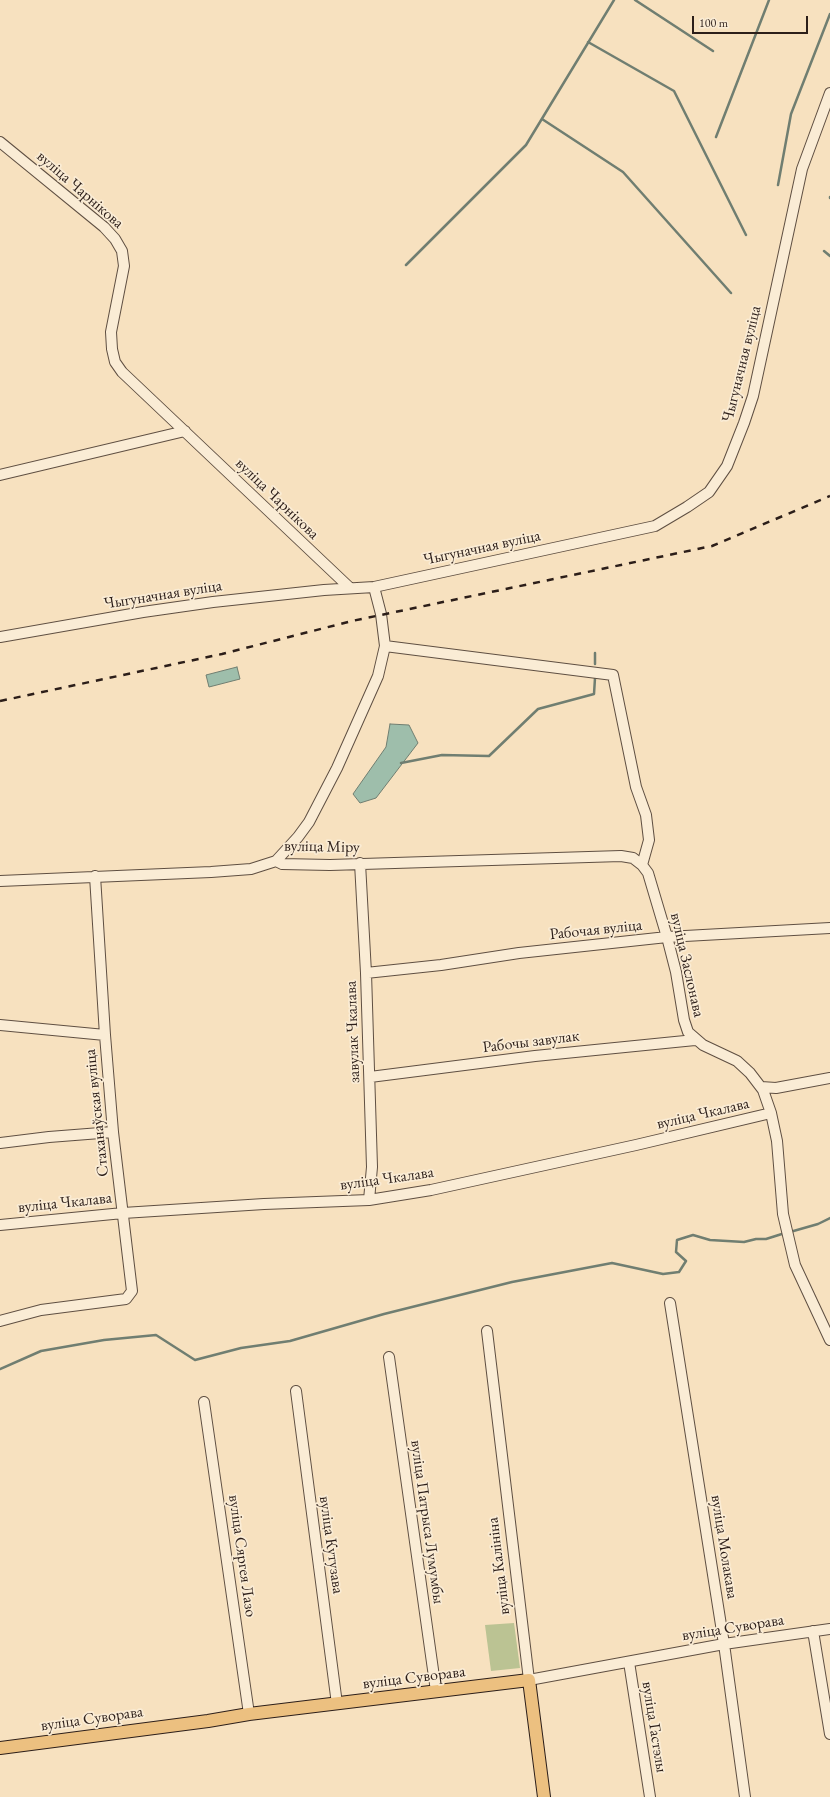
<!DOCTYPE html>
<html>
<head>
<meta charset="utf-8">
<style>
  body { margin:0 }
  #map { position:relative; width:830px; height:1797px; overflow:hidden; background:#f7e1bf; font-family:"EB Garamond",serif }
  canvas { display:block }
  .scale { position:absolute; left:692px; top:16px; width:116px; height:18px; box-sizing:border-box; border:2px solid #2c1e19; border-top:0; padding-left:5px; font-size:12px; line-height:14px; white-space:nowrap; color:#2c1e19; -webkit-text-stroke:3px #faecd5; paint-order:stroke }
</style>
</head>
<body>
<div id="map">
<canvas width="830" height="1797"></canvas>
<div class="scale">100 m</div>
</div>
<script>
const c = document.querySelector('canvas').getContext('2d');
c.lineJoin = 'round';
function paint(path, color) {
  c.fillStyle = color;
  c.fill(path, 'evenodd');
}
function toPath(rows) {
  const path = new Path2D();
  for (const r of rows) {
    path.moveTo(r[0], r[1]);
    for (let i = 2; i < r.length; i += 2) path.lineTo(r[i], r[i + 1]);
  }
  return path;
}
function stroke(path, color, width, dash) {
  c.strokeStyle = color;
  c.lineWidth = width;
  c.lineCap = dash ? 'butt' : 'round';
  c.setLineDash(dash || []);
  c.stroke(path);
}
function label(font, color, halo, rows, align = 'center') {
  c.font = font + ' "EB Garamond",serif';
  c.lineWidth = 3.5;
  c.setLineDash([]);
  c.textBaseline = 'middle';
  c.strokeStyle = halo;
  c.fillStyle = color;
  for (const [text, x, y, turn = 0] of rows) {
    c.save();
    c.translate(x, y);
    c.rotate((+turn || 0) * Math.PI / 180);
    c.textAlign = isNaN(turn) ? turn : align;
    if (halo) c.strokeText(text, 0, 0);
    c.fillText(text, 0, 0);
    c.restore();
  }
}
paint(toPath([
  [514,1623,520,1668,491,1671,485,1625]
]), '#bbc393');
const water = toPath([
  [237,667,240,679,209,687,206,675,237,667],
  [390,724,409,725,418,743,376,798,360,803,353,794,386,747,390,724]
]);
paint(water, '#9ebeab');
stroke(water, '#707e71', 1);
stroke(toPath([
  [635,0,713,51],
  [588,42,674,91,746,235],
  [542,119,623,172,731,293],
  [716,137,769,0],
  [778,185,791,114,830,14],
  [830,197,830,198],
  [824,251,830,256],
  [406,265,526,145,614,0],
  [595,664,595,653],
  [401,763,442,755,489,756,538,709,594,694,595,678],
  [790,1232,818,1224,830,1218],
  [0,1369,41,1351,104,1340,156,1335,195,1360,241,1348,290,1341,384,1314,512,1282,612,1263,663,1274,679,1272,686,1261,676,1252,677,1240,693,1235,710,1240,744,1242,756,1239,766,1239,785,1233]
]), '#707e71', 2.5);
const minor = toPath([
  [0,142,104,227,115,239,122,251,124,266,111,332,112,349,115,362,122,372,350,588],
  [0,475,185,431],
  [0,637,143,612,213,602,324,590,374,587,655,526,687,507,709,492,727,466,744,423,753,396,802,169,830,93],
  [385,646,613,675,636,787,646,815,649,840,642,865],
  [276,861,282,864,330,865,621,856,633,858,642,865,648,873,667,937,676,972,684,1020,688,1032,703,1045,737,1061,750,1073,763,1090,771,1113,777,1141,783,1214,795,1265,830,1340],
  [360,863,366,973,372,1167,369,1200],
  [0,881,211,872,251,869,276,861,298,837,309,822,337,768,378,676,385,646,381,614,374,587],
  [366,973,441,965,519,953,667,937,830,928],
  [0,1025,105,1035],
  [370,1077,535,1056,695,1040],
  [761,1087,776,1088,830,1078],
  [0,1143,49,1137,113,1132],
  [0,1225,123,1213,264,1204,369,1200,431,1190,636,1145,771,1113],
  [670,1303,724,1644,745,1797],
  [0,1321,41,1310,126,1299,132,1291,113,1132,105,1035,95,876],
  [487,1331,529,1680,724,1644,830,1629],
  [389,1357,436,1691],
  [296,1391,337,1704],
  [204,1402,249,1714],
  [813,1631,830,1734],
  [629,1662,650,1797]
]);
const major = toPath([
  [0,1748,208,1721,249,1714,529,1680,544,1797]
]);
stroke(minor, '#5f4f42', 12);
stroke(major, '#2c1e19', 14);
stroke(minor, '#faecd5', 10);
stroke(major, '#ecc080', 12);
stroke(toPath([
  [0,701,222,654,352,621,712,546,830,496]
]), '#2c1e19', 2.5, [7, 7]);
label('16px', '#2c1e19', '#faecd5', [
  ["вуліца Чарнікова",80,190,41],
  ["Чыгуначная вуліца",742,364,-76],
  ["вуліца Чарнікова",277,499,44],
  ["Чыгуначная вуліца",482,548,-12],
  ["Чыгуначная вуліца",163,595,-9],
  ["вуліца Міру",322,847,1],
  ["Рабочая вуліца",596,930,-6],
  ["вуліца Заслонава",687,965,77],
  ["завулак Чкалава",353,1032,-92],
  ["Рабочы завулак",531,1042,-7],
  ["Стаханаўская вуліца",97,1113,-96],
  ["вуліца Чкалава",703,1114,-13],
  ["вуліца Чкалава",387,1179,-8],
  ["вуліца Чкалава",65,1203,-6],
  ["вуліца Патрыса Лумумбы",427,1522,82],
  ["вуліца Кутузава",331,1545,82],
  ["вуліца Молакава",724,1547,81],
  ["вуліца Сяргея Лазо",242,1556,82],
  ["вуліца Калініна",499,1566,-97],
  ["вуліца Суворава",733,1628,-9],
  ["вуліца Суворава",414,1678,-7],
  ["вуліца Суворава",92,1719,-8],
  ["вуліца Гастэлы",654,1727,81]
]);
</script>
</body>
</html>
